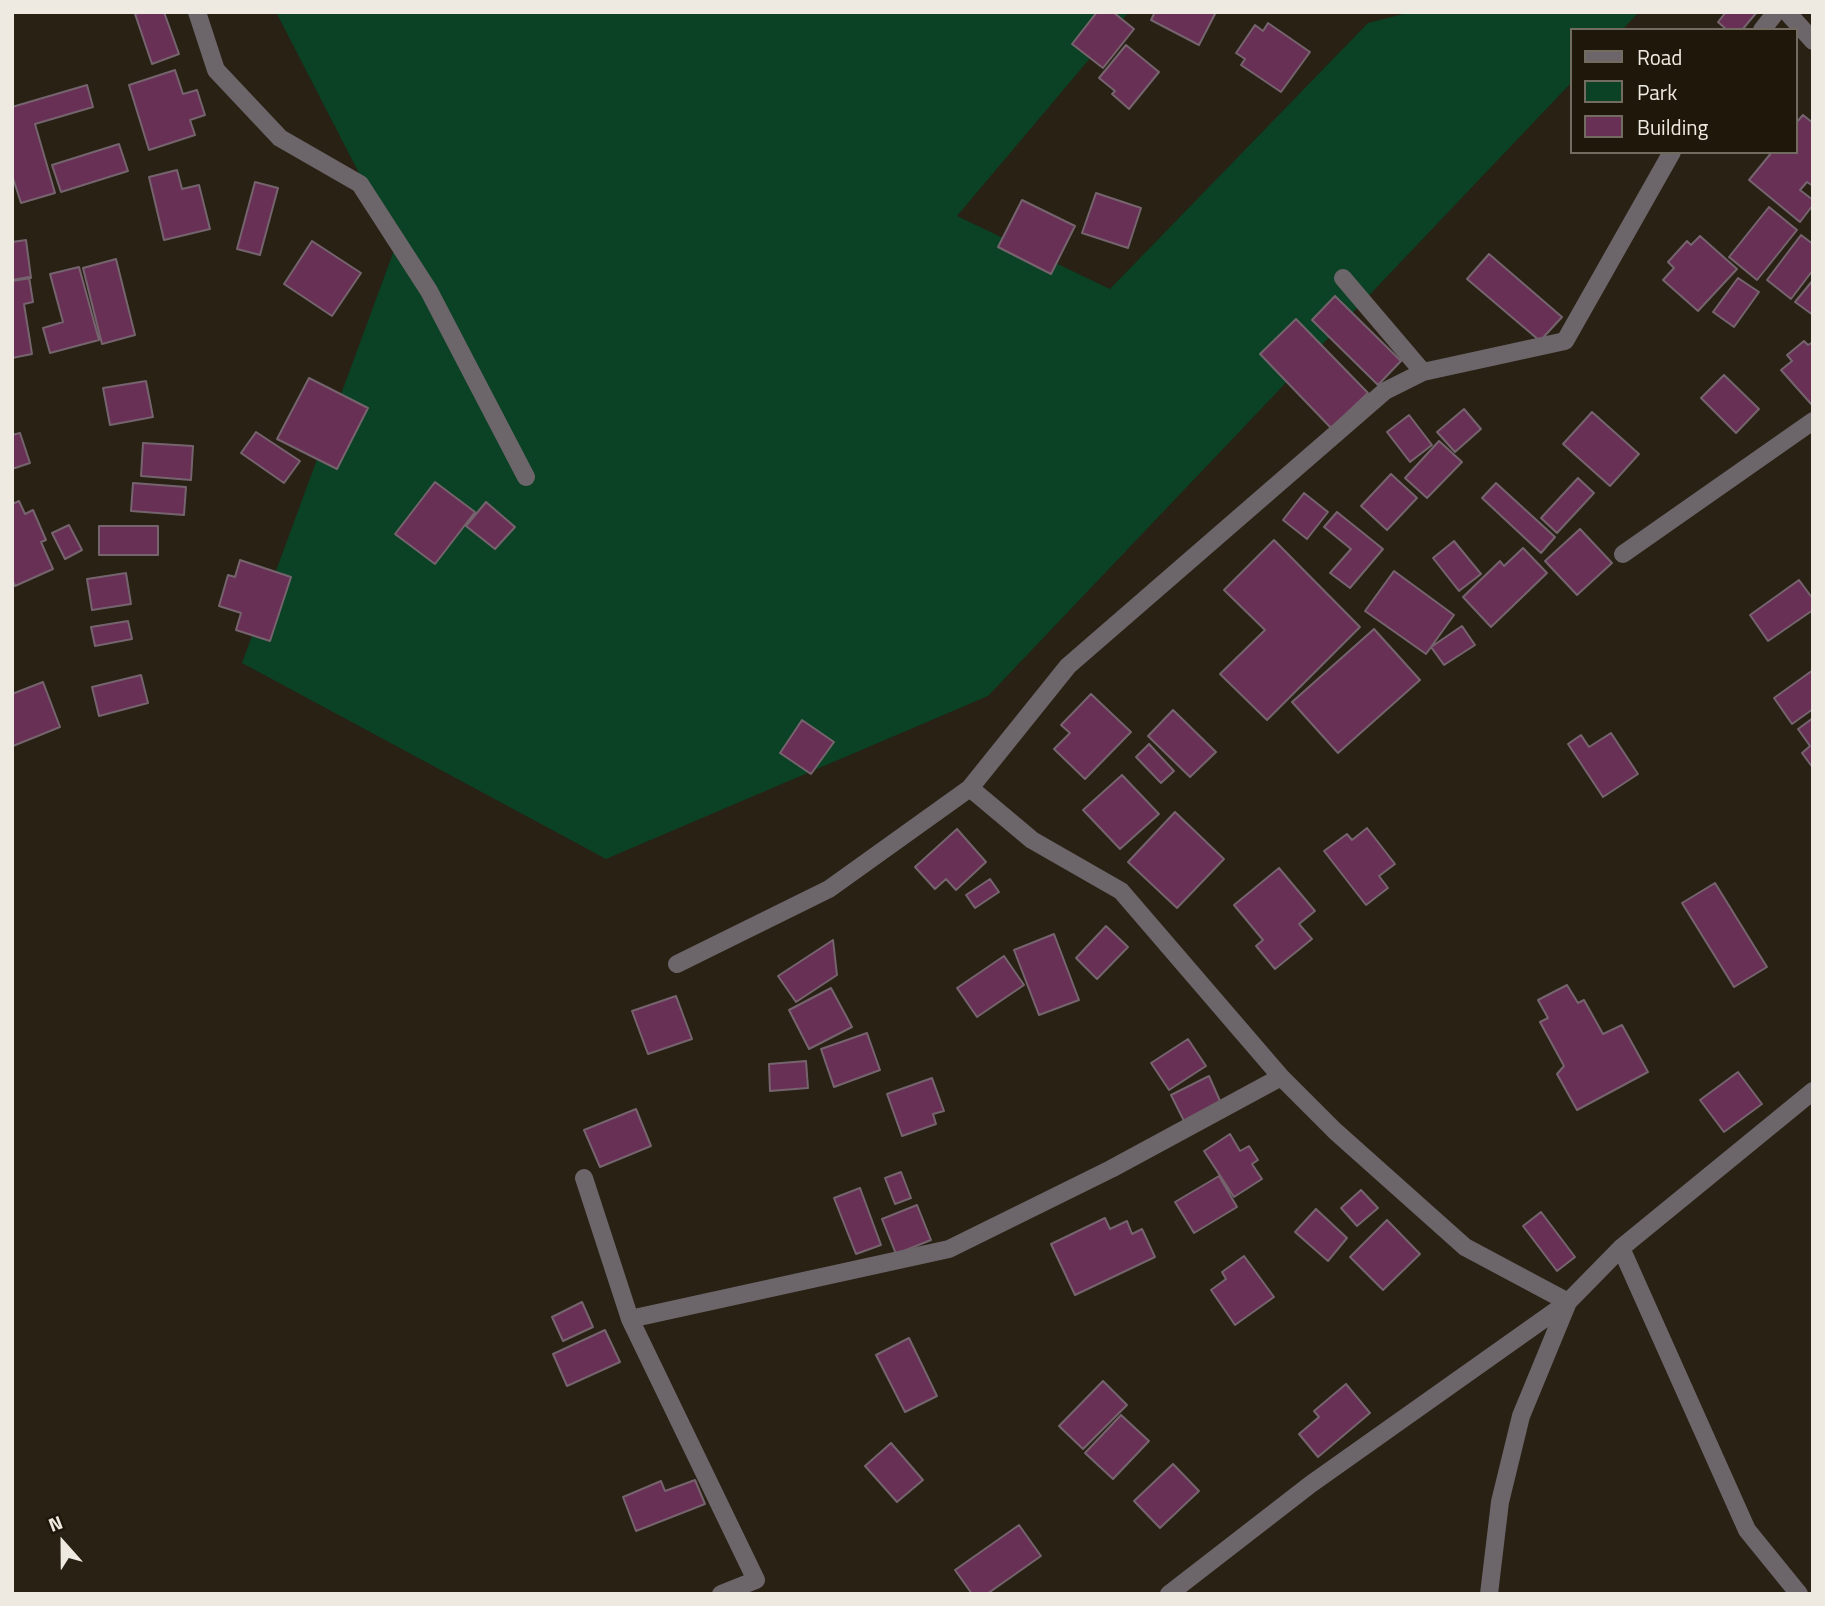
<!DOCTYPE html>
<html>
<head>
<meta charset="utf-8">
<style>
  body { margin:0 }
  #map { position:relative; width:1825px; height:1606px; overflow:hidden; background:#282114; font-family:"Titillium Web",sans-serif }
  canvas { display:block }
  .frame { position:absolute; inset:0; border:14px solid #efeae1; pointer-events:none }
  .legend { position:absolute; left:1570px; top:28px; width:228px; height:126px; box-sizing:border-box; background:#1f180a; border:2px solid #726c60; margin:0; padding:9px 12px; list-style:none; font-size:21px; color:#efeae1 }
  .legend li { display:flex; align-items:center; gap:14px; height:35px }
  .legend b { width:35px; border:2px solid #726c60 }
  .north { position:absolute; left:28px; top:1508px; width:70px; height:70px; -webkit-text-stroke:5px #1f180a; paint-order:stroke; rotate:339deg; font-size:19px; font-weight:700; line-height:28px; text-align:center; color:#efeae1 }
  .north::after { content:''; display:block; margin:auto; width:24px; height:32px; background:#efeae1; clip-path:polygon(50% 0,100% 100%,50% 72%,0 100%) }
</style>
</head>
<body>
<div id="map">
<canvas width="1825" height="1606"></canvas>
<div class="frame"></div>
<ul class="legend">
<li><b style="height:9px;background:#6c656a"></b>Road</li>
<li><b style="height:19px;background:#0b4124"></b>Park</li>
<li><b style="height:19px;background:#693055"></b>Building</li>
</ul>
<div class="north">N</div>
</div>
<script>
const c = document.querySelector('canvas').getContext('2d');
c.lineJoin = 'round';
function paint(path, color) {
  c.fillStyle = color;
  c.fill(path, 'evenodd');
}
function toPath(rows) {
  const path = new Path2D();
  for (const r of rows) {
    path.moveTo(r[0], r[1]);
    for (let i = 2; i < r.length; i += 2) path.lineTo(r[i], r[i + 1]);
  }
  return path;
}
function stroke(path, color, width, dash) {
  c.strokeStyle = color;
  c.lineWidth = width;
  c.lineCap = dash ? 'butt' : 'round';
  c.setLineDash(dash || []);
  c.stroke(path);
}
paint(toPath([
  [276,12,1129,12,957,216,1110,289,1368,23,1411,12,1639,12,1622,30,1571,30,1571,83,988,696,606,859,242,663,396,245]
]), '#0b4124');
const building = toPath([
  [142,12,164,12,179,54,152,64,135,14,142,12],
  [1097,12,1113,12,1134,29,1103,68,1072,44,1097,12],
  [1155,12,1216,12,1199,45,1151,20,1155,12],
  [1726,12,1757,12,1742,30,1727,30,1718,22,1726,12],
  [1268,23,1310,52,1281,92,1241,65,1245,59,1236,53,1255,25,1263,31,1268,23],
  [1126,45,1159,72,1129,109,1112,94,1115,91,1099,78,1126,45],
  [175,70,183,94,197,90,205,115,190,120,195,135,149,150,129,85,175,70],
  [87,85,93,107,35,124,55,193,21,203,12,175,12,107,87,85],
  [1803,115,1813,123,1813,186,1807,182,1800,190,1813,200,1813,205,1800,222,1749,180,1772,152,1795,152,1795,124,1803,115],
  [119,144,128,171,61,192,52,165,119,144],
  [177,170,182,189,199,185,210,229,164,240,149,177,177,170],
  [255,182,278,188,260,255,237,249,255,182],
  [1096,193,1141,208,1128,248,1082,233,1096,193],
  [1022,200,1075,226,1051,274,998,247,1022,200],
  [1769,207,1797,230,1757,280,1729,257,1769,207],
  [1801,235,1813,244,1813,270,1791,299,1767,280,1801,235],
  [1700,236,1737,269,1698,311,1663,280,1674,268,1668,262,1687,241,1691,245,1700,236],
  [26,240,31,278,12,281,12,242,26,240],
  [312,241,361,273,332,316,284,284,312,241],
  [1489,254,1562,317,1540,341,1467,279,1489,254],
  [116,259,135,335,102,344,83,268,116,259],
  [79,267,99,340,50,353,43,328,63,322,50,274,79,267],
  [29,277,33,302,24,304,32,354,12,358,12,280,29,277],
  [1738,278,1759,292,1734,327,1713,312,1738,278],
  [1813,280,1813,315,1795,302,1813,280],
  [1335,296,1401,361,1378,385,1312,320,1335,296],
  [1296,319,1368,393,1331,428,1260,354,1296,319],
  [1804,341,1808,345,1813,342,1812,405,1781,370,1792,361,1787,355,1804,341],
  [1724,375,1759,409,1736,433,1701,398,1724,375],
  [309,378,368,408,337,469,277,439,309,378],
  [146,381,153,417,110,425,103,388,146,381],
  [1464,409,1481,429,1455,452,1437,432,1464,409],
  [1592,412,1639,454,1610,486,1563,444,1592,412],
  [1409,415,1432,445,1410,462,1387,432,1409,415],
  [256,432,300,461,284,483,241,453,256,432],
  [20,433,30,463,12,469,12,435,20,433],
  [1439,441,1462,462,1427,498,1405,478,1439,441],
  [143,443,193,446,191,480,141,476,143,443],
  [1391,474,1417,498,1387,530,1361,506,1391,474],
  [1578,478,1594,493,1557,533,1541,518,1578,478],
  [435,482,475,512,435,564,395,534,435,482],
  [133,483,186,487,184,515,131,511,133,483],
  [1496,483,1555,537,1541,553,1482,498,1496,483],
  [1304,493,1328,512,1307,539,1283,520,1304,493],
  [19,501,25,514,33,510,46,540,41,542,53,569,15,586,12,580,12,504,19,501],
  [486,502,515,527,495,549,466,526,486,502],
  [1337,512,1383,549,1350,588,1330,573,1351,549,1324,527,1337,512],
  [69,525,82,550,65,559,52,533,69,525],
  [99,526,158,526,158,555,99,555,99,526],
  [1580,529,1612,563,1577,595,1545,561,1580,529],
  [1274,540,1360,627,1267,720,1220,674,1265,630,1224,590,1274,540],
  [1454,541,1481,574,1459,591,1433,558,1454,541],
  [1523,548,1547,573,1491,627,1463,597,1500,561,1504,566,1523,548],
  [240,560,291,577,270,641,236,630,241,613,219,606,228,575,235,577,240,560],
  [1394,571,1454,615,1426,654,1365,611,1394,571],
  [126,573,131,604,92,610,87,579,126,573],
  [1799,580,1813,599,1813,610,1768,641,1750,615,1799,580],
  [128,621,132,639,95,646,91,627,128,621],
  [1462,626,1475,645,1444,665,1431,647,1462,626],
  [1374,629,1420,680,1338,753,1292,702,1374,629],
  [1813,670,1813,709,1792,724,1774,698,1813,670],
  [141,675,148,703,99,716,92,687,141,675],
  [43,682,60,727,13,746,12,694,43,682],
  [1091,694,1131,732,1085,779,1054,749,1070,733,1061,725,1091,694],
  [1173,710,1216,752,1190,777,1148,736,1173,710],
  [1813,718,1813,768,1802,753,1810,746,1798,729,1813,718],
  [802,720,834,742,811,774,780,753,802,720],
  [1611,733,1638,774,1603,797,1568,744,1581,735,1589,747,1611,733],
  [1149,744,1174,771,1161,783,1136,757,1149,744],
  [1122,775,1159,814,1120,849,1083,810,1122,775],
  [1175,812,1224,859,1177,908,1128,862,1175,812],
  [1367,828,1395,864,1379,876,1388,888,1366,905,1324,851,1347,834,1352,840,1367,828],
  [957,829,986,862,956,890,946,879,935,889,915,867,957,829],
  [1279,868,1315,911,1299,924,1312,939,1275,969,1256,946,1263,940,1234,905,1279,868],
  [990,879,999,892,975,908,966,895,990,879],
  [1715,883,1767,967,1734,987,1682,903,1715,883],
  [1106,926,1128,947,1097,979,1076,958,1106,926],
  [1054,934,1079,1000,1039,1015,1014,950,1054,934],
  [833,940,837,975,796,1002,778,976,833,940],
  [1004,956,1024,985,977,1017,957,988,1004,956],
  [1567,985,1578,1003,1584,1000,1603,1034,1622,1025,1648,1072,1577,1110,1557,1074,1564,1066,1540,1022,1548,1018,1538,1000,1567,985],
  [831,988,852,1027,809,1049,789,1010,831,988],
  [676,996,692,1039,648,1054,632,1011,676,996],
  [867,1033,880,1070,834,1087,821,1049,867,1033],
  [1188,1039,1206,1066,1169,1090,1151,1063,1188,1039],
  [806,1061,808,1088,770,1091,769,1064,806,1061],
  [1738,1072,1762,1104,1724,1132,1700,1100,1738,1072],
  [1209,1076,1221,1103,1184,1121,1171,1095,1209,1076],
  [932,1078,944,1111,933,1114,936,1124,902,1136,887,1094,932,1078],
  [636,1109,651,1146,600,1167,584,1130,636,1109],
  [1230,1134,1240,1151,1249,1146,1258,1160,1252,1164,1262,1179,1234,1197,1204,1151,1230,1134],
  [901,1172,911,1198,895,1204,885,1178,901,1172],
  [1219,1176,1237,1207,1194,1233,1175,1202,1219,1176],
  [860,1188,881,1245,856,1254,834,1198,860,1188],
  [1361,1190,1378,1208,1357,1226,1341,1208,1361,1190],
  [917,1205,931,1240,896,1254,882,1219,917,1205],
  [1316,1209,1347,1238,1328,1261,1295,1232,1316,1209],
  [1541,1212,1575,1257,1557,1271,1523,1226,1541,1212],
  [1105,1218,1110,1229,1127,1221,1132,1234,1142,1229,1155,1257,1075,1295,1051,1244,1105,1218],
  [1387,1220,1420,1254,1383,1290,1350,1257,1387,1220],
  [1244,1256,1274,1297,1235,1325,1211,1290,1226,1279,1222,1272,1244,1256],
  [582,1302,593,1327,563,1341,552,1317,582,1302],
  [605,1330,620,1362,567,1386,553,1354,605,1330],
  [909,1338,937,1396,905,1412,876,1355,909,1338],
  [1103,1381,1127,1405,1083,1449,1059,1426,1103,1381],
  [1346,1384,1370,1413,1318,1457,1299,1434,1319,1417,1314,1411,1346,1384],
  [1121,1415,1149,1441,1113,1479,1085,1453,1121,1415],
  [891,1443,923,1480,897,1502,865,1466,891,1443],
  [1173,1464,1199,1491,1160,1528,1134,1501,1173,1464],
  [695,1480,705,1504,636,1531,623,1497,661,1481,665,1491,695,1480],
  [1019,1525,1041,1556,987,1594,972,1594,955,1570,1019,1525]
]);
paint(building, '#693055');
stroke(building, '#75646e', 2);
stroke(toPath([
  [197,12,216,70,280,138,360,184,429,291,526,477],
  [1787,12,1813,41],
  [1762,30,1776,12],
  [1343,278,1423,372],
  [1623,554,1813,421],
  [970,788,1032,840,1121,891,1281,1077,1335,1131,1465,1247,1568,1302,1521,1416,1500,1502,1489,1594],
  [677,964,829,889,970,788,1068,666,1385,391,1423,372,1565,341,1672,152],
  [584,1178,630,1319,756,1580,721,1594],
  [1621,1248,1747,1530,1799,1594],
  [630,1319,949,1249,1111,1169,1281,1077],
  [1169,1594,1311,1484,1568,1302,1621,1248,1813,1091]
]), '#6c656a', 18);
</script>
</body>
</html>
